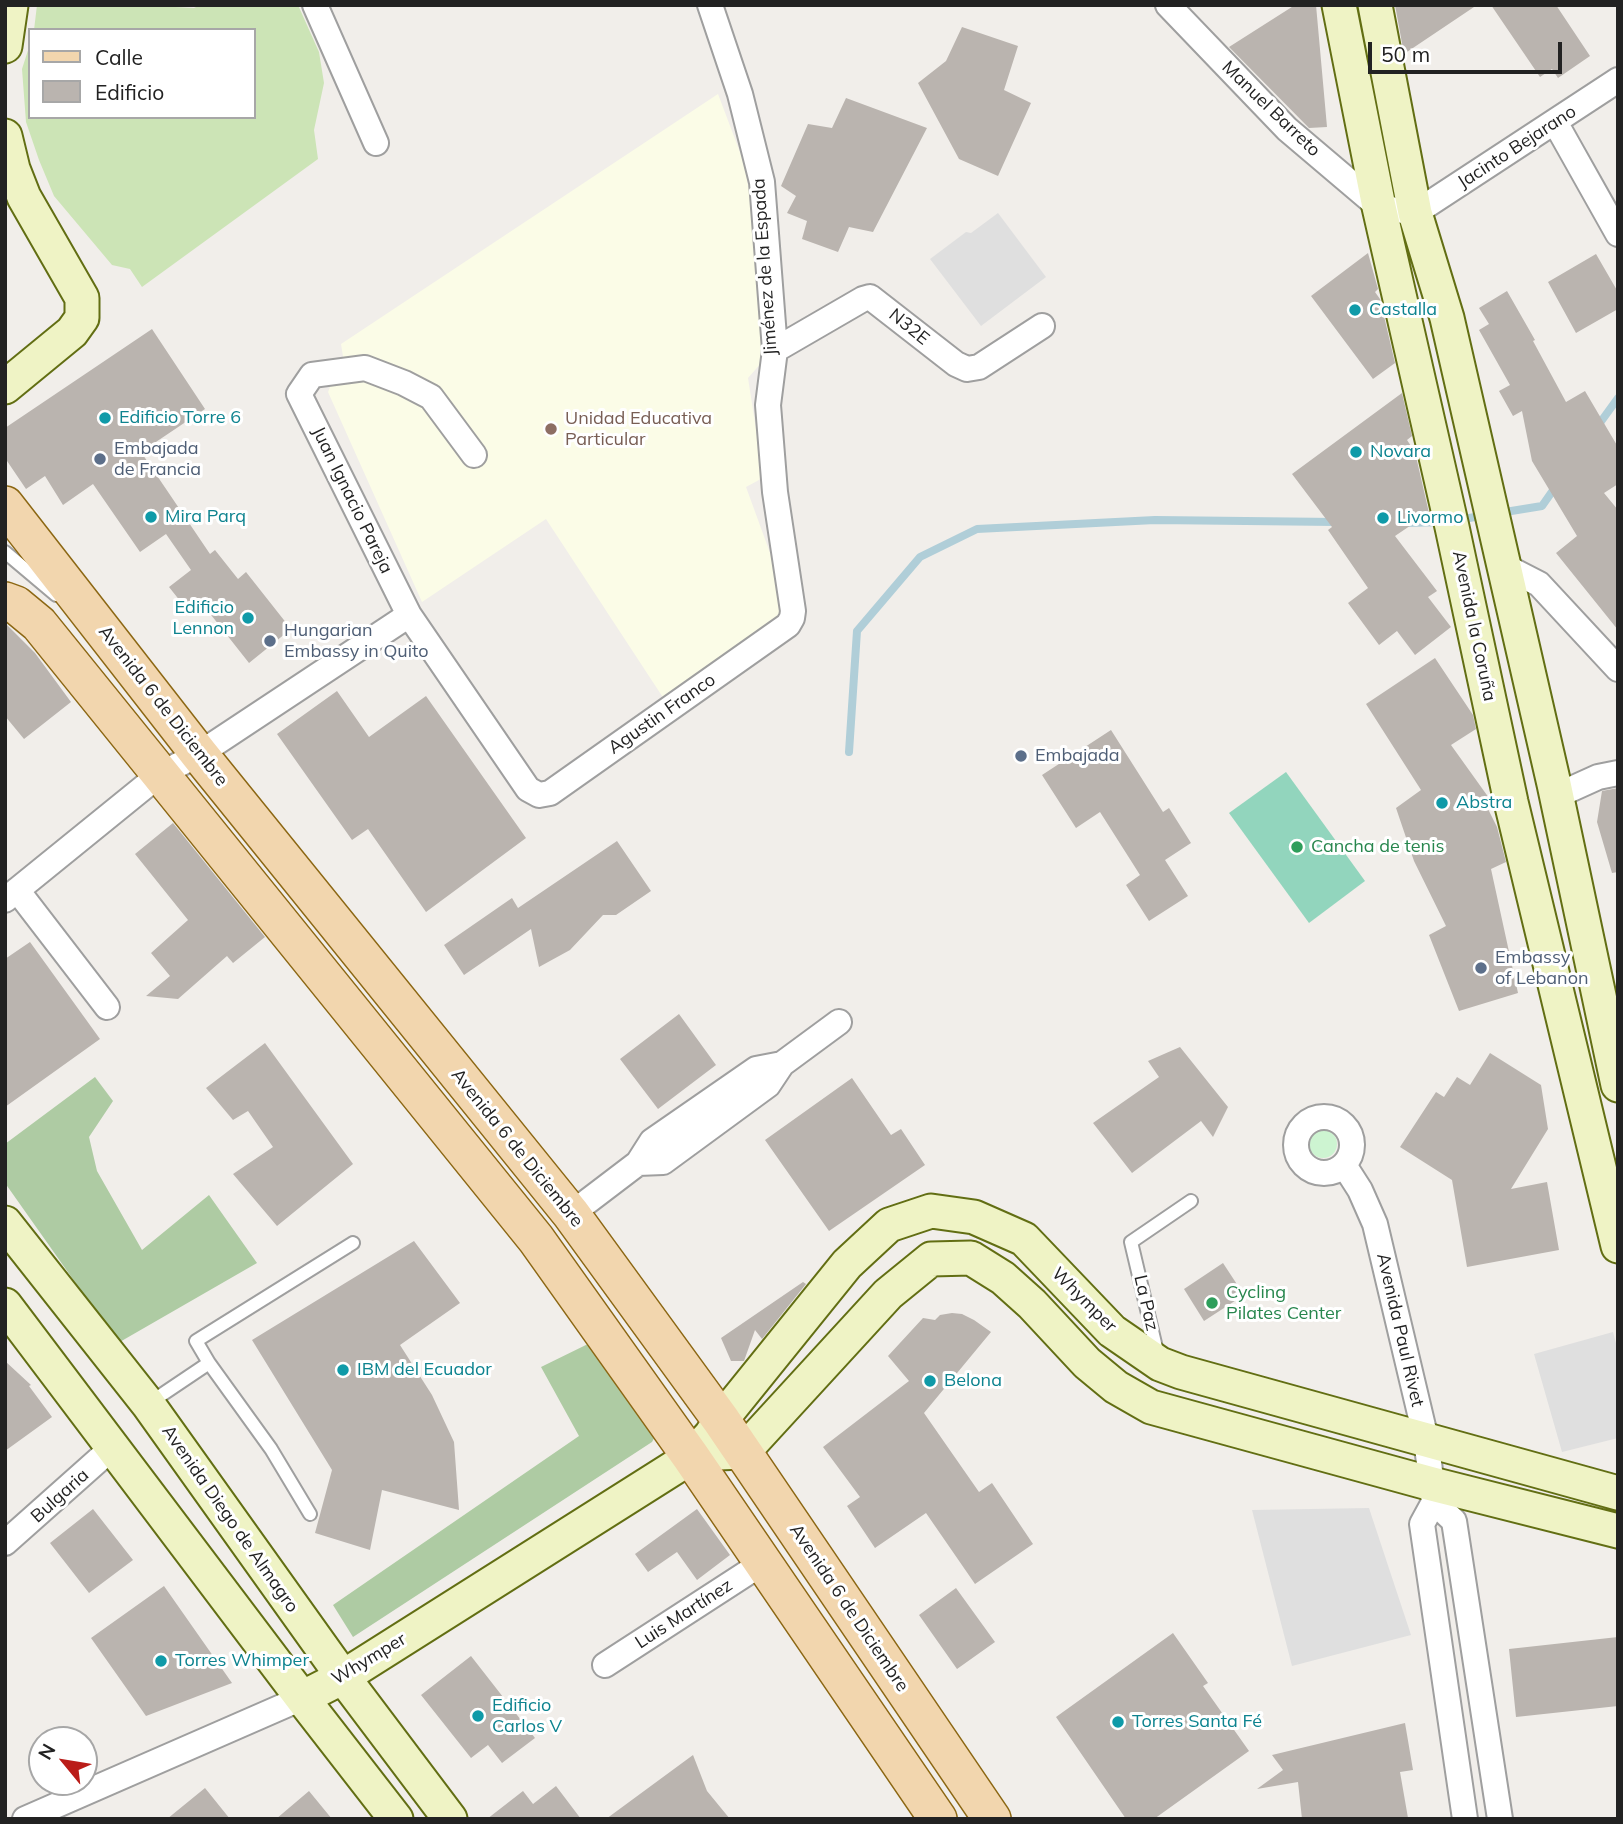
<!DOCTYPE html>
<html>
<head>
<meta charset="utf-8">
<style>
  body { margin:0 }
  #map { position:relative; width:1623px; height:1824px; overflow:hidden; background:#f1eeea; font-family:Mulish,sans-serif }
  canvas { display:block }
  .frame { position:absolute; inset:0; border:7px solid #222; pointer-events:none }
  .legend { position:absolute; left:28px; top:28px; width:228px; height:91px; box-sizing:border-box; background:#fff; border:2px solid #a7a7a7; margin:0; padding:9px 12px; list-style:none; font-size:21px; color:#222 }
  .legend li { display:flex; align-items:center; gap:14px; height:35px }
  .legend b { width:35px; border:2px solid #a7a7a7 }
  .north { position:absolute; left:28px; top:1726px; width:70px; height:70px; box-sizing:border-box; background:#fff; border:2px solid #a7a7a7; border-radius:50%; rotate:300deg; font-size:19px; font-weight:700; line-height:28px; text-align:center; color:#222 }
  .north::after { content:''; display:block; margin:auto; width:24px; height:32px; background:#ba1d19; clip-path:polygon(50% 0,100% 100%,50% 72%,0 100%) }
  .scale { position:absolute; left:1368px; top:42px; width:194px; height:32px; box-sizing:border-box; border:4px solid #222; border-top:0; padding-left:9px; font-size:21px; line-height:24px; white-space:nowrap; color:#222; -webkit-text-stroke:5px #fff; paint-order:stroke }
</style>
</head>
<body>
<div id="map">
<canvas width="1623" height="1824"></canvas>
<div class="frame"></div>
<ul class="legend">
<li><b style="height:9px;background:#f2d6ae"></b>Calle</li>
<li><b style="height:19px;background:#bab4af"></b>Edificio</li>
</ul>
<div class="north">N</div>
<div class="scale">50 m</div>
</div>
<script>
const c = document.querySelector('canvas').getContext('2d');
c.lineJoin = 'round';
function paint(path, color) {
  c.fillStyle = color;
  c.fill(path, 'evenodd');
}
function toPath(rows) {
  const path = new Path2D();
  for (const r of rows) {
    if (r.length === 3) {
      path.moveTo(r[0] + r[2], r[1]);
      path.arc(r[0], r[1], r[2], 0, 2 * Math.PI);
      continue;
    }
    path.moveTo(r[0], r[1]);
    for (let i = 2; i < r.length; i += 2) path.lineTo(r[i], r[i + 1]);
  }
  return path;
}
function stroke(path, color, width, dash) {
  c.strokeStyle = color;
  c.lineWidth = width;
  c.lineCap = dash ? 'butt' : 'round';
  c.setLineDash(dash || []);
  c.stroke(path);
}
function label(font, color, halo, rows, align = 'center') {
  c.font = font + ' Mulish,sans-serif';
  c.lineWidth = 6;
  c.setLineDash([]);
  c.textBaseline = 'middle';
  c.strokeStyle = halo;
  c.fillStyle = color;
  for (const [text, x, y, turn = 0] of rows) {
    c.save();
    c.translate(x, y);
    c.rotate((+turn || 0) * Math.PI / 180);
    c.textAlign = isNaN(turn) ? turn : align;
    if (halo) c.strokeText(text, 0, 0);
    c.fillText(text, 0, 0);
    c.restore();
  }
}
paint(toPath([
  [998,213,1046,277,981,326,930,259,966,232,971,233],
  [1613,1332,1618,1351,1618,1438,1562,1452,1534,1354],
  [1369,1508,1411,1635,1292,1666,1252,1510]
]), '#dfdfdf');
paint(toPath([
  [718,94,744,163,762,261,763,361,748,378,763,474,759,480,746,487,789,605,789,612,664,699,546,519,422,602,328,392,332,382,346,375,341,344]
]), '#fbfce7');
paint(toPath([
  [37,5,139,5,194,8,200,5,298,5,319,52,324,83,314,130,318,159,142,287,130,269,112,265,54,196,39,160,26,122,22,69,30,44,30,117,254,117,254,30,34,30]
]), '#cce4b6');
paint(toPath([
  [95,1077,113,1101,89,1137,97,1171,142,1250,209,1195,257,1263,118,1343,5,1183,5,1144],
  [592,1342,660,1427,652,1442,353,1637,333,1605,579,1436,541,1367]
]), '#aecba3');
paint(toPath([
  [1323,1144,14]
]), '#cdf4d1');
paint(toPath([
  [1286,772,1365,881,1309,923,1229,813]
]), '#92d5bd');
stroke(toPath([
  [1597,427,1618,398],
  [1499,513,1542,506,1556,486],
  [1458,520,1486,515],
  [1405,523,1445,522],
  [849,752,857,631,920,557,977,529,1155,520,1336,522]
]), '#b0ced8', 8);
paint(toPath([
  [1295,5,1316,5,1327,127,1309,128,1229,47],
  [1395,5,1477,5,1404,54],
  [1491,5,1556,5,1590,56,1558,78,1552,69,1540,77],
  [962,27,1018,46,1004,90,1031,103,998,176,959,159,918,83,946,61],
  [846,98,927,128,873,232,849,227,838,252,802,239,807,221,787,213,796,196,781,186,808,124,832,128],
  [1368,253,1378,289,1375,292,1380,299,1395,363,1373,379,1311,296],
  [1596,254,1618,292,1618,309,1576,333,1548,282],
  [1507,291,1535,340,1533,341,1566,402,1585,391,1618,447,1618,484,1604,493,1618,510,1618,630,1556,553,1577,536,1532,461,1522,411,1513,416,1499,391,1510,385,1479,330,1489,324,1479,308],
  [152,329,205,409,141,452,210,554,215,550,238,579,246,572,291,629,249,663,204,606,192,616,169,587,191,570,166,534,140,552,93,484,63,505,45,476,26,489,5,458,5,428],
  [1402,393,1412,436,1407,440,1415,452,1429,513,1395,536,1437,591,1428,597,1451,627,1415,655,1397,631,1379,645,1348,603,1368,588,1328,530,1332,527,1292,474],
  [5,623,35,653,71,702,24,739,5,716],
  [1435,658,1473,715,1476,729,1451,745,1489,798,1484,801,1497,827,1506,862,1491,869,1518,993,1459,1011,1429,935,1446,926,1414,861,1396,808,1421,790,1366,704],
  [337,691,369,737,426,696,526,838,426,912,368,829,352,840,277,734],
  [1111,730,1163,812,1169,808,1191,843,1165,860,1188,896,1149,921,1126,885,1140,875,1100,812,1076,828,1042,775],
  [1618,788,1618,872,1612,873,1597,822,1602,791],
  [173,823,265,937,233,963,227,956,178,999,146,996,170,976,151,953,188,920,135,854],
  [617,841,651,891,616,915,603,915,570,950,539,967,531,929,464,975,444,945,512,898,518,908],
  [30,942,100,1039,5,1107,5,959],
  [679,1014,716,1065,658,1109,620,1059],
  [265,1043,353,1164,277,1226,233,1174,273,1147,248,1111,233,1120,206,1088],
  [1180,1047,1228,1107,1213,1137,1201,1121,1132,1173,1093,1123,1159,1077,1148,1061],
  [1490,1053,1541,1085,1548,1129,1511,1189,1547,1182,1559,1250,1467,1267,1452,1180,1400,1147,1436,1092,1444,1097,1457,1077,1470,1085],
  [852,1078,891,1135,901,1129,925,1165,829,1231,765,1140],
  [414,1241,460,1303,400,1345,432,1395,454,1442,459,1510,382,1490,370,1550,315,1533,332,1470,252,1340],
  [1223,1263,1244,1295,1204,1321,1184,1289],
  [803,1282,806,1284,762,1339,755,1330,744,1361,731,1361,721,1338],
  [952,1313,962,1314,974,1320,991,1332,924,1413,979,1492,992,1483,1033,1544,975,1584,926,1513,875,1548,847,1506,860,1497,823,1447,909,1381,888,1356,923,1318,935,1320,940,1315],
  [5,1361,31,1385,29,1386,52,1417,5,1451],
  [93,1509,133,1560,89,1593,50,1543],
  [697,1509,730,1555,697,1580,677,1552,648,1572,635,1554],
  [164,1586,232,1683,146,1716,91,1638],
  [956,1588,995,1642,957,1669,919,1615],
  [1173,1633,1208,1683,1203,1686,1249,1751,1154,1819,1126,1819,1056,1717],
  [1618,1637,1618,1706,1516,1717,1509,1649],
  [471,1656,535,1738,502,1763,488,1745,471,1758,421,1695],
  [1405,1723,1413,1770,1400,1772,1408,1818,1302,1819,1298,1782,1257,1789,1283,1770,1272,1755],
  [693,1755,707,1791,730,1819,606,1819],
  [556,1786,581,1819,487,1819,523,1791,533,1804],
  [205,1788,230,1819,167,1819],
  [309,1791,332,1819,276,1819]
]), '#bab4af');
const lane = toPath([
  [5,552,56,595],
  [1158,1356,1131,1242,1191,1201],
  [209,1363,196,1341,353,1243],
  [148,1404,209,1363,271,1449,310,1514]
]);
const street = toPath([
  [315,5,376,143],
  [1168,5,1287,129,1379,207,1415,213,1618,80],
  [1555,122,1618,234],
  [775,350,863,299,870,297,956,364,967,369,979,367,1042,326],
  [474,455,431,397,404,383,365,368,312,375,299,394,409,615,528,789,539,795,550,793,788,625,792,618,793,611,775,492,768,405,775,350,762,182,740,94,710,5],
  [1504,566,1539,584,1618,669],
  [1556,796,1598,777,1618,773],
  [17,890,107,1007],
  [5,900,159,775,199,754,409,615],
  [1324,1145,28],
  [638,1163,663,1162,768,1085,782,1064,839,1022],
  [1344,1165,1360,1190,1375,1224,1426,1439,1434,1502,1422,1524,1465,1819],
  [571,1214,638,1163,652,1141,756,1069,782,1064],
  [1434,1502,1454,1521,1500,1819],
  [5,1543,113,1447],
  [605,1665,764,1562],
  [25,1819,302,1698]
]);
const secondary = toPath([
  [1339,5,1379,207,1452,527,1511,802,1618,1246],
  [1375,5,1415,213,1447,318,1554,784,1618,1085],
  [5,46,11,5],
  [5,136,13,169,24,197,82,298,82,318,72,332,5,387],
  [5,1223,148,1404,343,1677,450,1819],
  [5,1305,302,1698,396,1819],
  [718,1453,743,1452,888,1294,931,1259,971,1258,1003,1278,1032,1304,1087,1363,1116,1387,1151,1407,1432,1484,1618,1531],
  [302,1698,343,1677,691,1457,711,1435,721,1420,847,1264,889,1225,931,1211,974,1217,1024,1239,1112,1331,1160,1364,1181,1372,1618,1493]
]);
const primary = toPath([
  [5,505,199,754,571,1214,721,1420,992,1819],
  [5,601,16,605,39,624,536,1239,691,1457,938,1819]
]);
stroke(lane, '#9f9f9f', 16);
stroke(street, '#9f9f9f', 28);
stroke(secondary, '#626e13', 37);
stroke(primary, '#8c6713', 40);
stroke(lane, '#fff', 12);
stroke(street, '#fff', 24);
stroke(secondary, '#eff3c5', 33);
stroke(primary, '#f2d6ae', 37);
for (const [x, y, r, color] of [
  [1355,310,7,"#0f9aa8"],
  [105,418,7,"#0f9aa8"],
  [551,429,7,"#8d6e63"],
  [1356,452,7,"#0f9aa8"],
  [100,459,7,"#5c6f8a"],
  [151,517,7,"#0f9aa8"],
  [1383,518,7,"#0f9aa8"],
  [248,618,7,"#0f9aa8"],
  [270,641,7,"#5c6f8a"],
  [1021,756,7,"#5c6f8a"],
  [1442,803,7,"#0f9aa8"],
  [1297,847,7,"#2e9e5b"],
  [1481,968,7,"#5c6f8a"],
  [1212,1303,7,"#2e9e5b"],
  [343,1370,7,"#0f9aa8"],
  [930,1381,7,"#0f9aa8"],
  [161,1661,7,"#0f9aa8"],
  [478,1716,7,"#0f9aa8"],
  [1118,1722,7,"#0f9aa8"]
]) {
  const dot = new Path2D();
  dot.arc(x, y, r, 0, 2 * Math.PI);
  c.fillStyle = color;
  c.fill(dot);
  stroke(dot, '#fff', 2.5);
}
label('18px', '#222', '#fff', [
  ["Manuel Barreto",1271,109,44],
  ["Jacinto Bejarano",1517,147,-33],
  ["Jiménez de la Espada",765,267,-94],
  ["N32E",909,327,39],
  ["Juan Ignacio Pareja",352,500,64],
  ["Avenida la Coruña",1474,626,78],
  ["Avenida 6 de Diciembre",163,706,52],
  ["Agustin Franco",662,714,-35],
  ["Avenida 6 de Diciembre",517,1148,51],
  ["Whymper",1084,1300,45],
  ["La Paz",1146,1303,77],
  ["Avenida Paul Rivet",1400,1330,77],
  ["Bulgaria",60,1496,-42],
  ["Avenida Diego de Almagro",230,1519,55],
  ["Avenida 6 de Diciembre",849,1608,56],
  ["Luis Martínez",684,1614,-33],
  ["Whymper",369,1659,-31]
]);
label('18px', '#0d838f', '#fff', [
  ["Castalla",1369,310],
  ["Edificio Torre 6",119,418],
  ["Novara",1370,452],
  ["Mira Parq",165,517],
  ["Livormo",1397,518],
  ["Edificio",234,608,"right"],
  ["Lennon",234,629,"right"],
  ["Abstra",1456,803],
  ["IBM del Ecuador",357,1370],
  ["Belona",944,1381],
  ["Torres Whimper",175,1661],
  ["Edificio",492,1706],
  ["Carlos V",492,1727],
  ["Torres Santa Fé",1132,1722]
], 'left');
label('18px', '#785e54', '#fff', [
  ["Unidad Educativa",565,419],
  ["Particular",565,440]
], 'left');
label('18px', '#4e5e75', '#fff', [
  ["Embajada",114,449],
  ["de Francia",114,470],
  ["Hungarian",284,631],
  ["Embassy in Quito",284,652],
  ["Embajada",1035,756],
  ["Embassy",1495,958],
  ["of Lebanon",1495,979]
], 'left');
label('18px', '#27864d', '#fff', [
  ["Cancha de tenis",1311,847],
  ["Cycling",1226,1293],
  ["Pilates Center",1226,1314]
], 'left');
</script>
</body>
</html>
